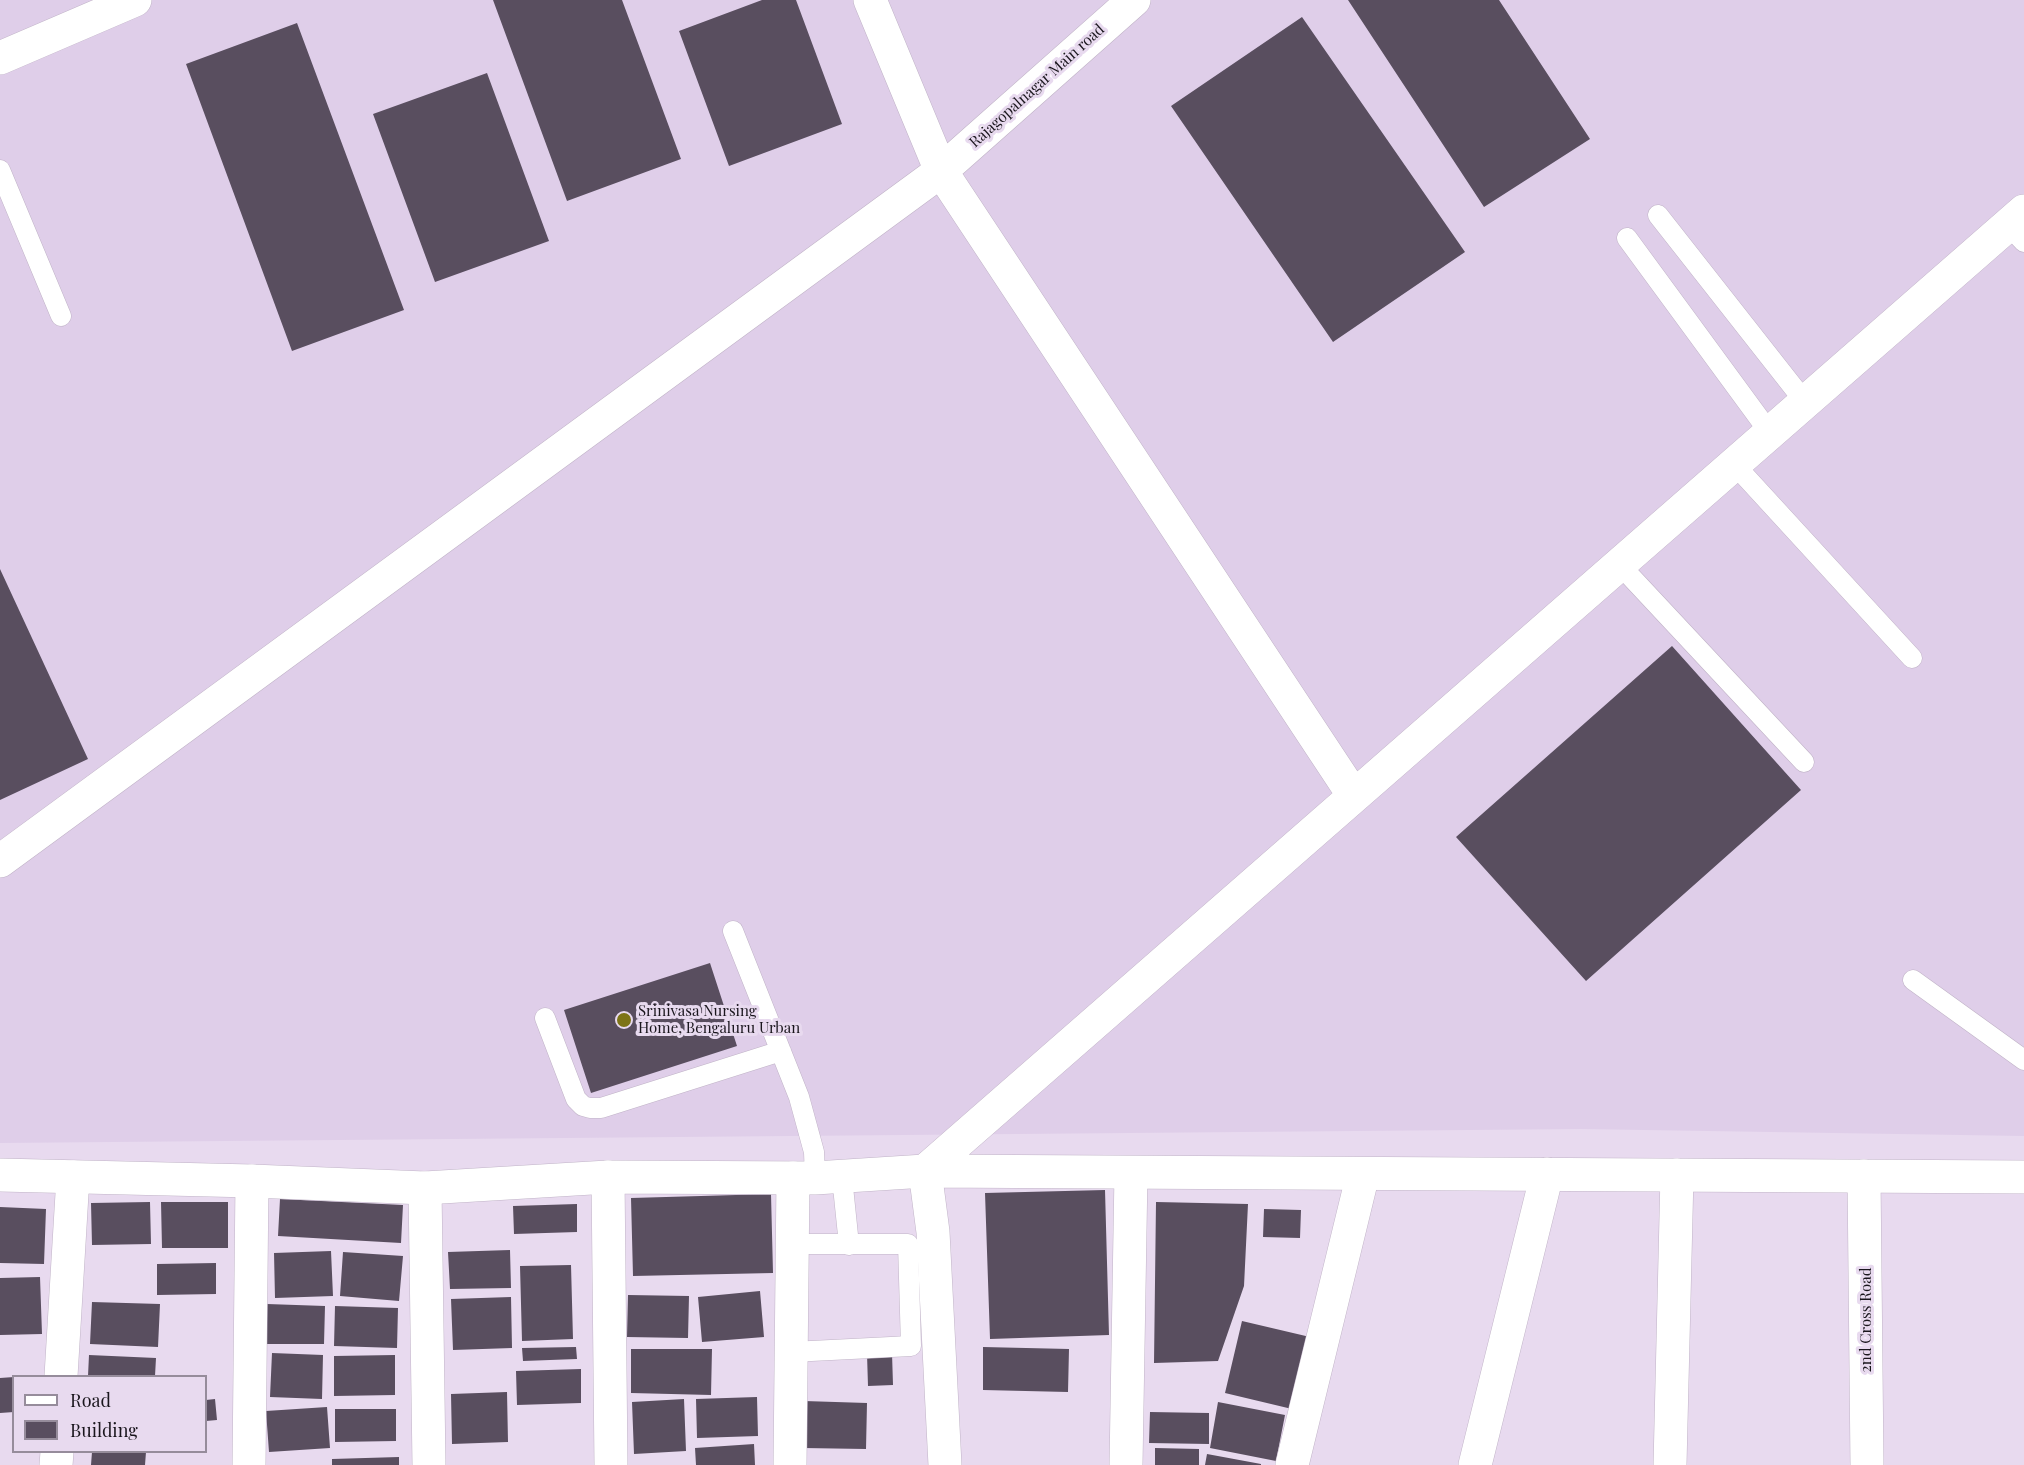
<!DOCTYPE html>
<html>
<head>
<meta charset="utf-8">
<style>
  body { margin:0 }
  #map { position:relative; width:2024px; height:1465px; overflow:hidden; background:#e8daef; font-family:"Playfair Display",serif }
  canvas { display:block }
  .legend { position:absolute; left:12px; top:1375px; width:195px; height:78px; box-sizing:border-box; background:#e8daef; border:2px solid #968c9b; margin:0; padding:8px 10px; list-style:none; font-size:18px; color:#1a161d }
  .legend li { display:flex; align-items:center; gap:12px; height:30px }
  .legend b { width:30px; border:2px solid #968c9b }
</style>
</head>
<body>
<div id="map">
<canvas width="2024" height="1465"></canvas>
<ul class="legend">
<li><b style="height:8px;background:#fff"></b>Road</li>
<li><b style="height:16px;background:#594e5f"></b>Building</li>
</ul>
</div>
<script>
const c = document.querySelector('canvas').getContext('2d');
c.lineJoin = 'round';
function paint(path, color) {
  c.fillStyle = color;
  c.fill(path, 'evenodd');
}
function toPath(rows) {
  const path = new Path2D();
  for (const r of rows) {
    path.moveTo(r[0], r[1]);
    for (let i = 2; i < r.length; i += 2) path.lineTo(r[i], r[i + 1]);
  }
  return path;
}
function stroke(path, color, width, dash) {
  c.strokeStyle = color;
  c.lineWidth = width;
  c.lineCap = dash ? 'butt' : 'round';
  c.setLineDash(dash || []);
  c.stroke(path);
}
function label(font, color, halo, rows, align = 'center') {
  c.font = font + ' "Playfair Display",serif';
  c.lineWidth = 6;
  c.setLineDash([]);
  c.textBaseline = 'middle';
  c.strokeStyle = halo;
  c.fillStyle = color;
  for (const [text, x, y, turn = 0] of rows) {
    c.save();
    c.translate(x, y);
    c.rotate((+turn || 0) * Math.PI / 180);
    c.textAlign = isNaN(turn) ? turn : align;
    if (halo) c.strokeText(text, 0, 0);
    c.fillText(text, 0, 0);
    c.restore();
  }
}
paint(toPath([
  [0,0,2024,0,2024,1136,1581,1129,0,1143]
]), '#dfcee9');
paint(toPath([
  [493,0,622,0,681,159,567,201],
  [762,0,796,0,842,124,729,166,679,31],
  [1348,0,1499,0,1590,139,1484,207],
  [1302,17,1465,252,1333,342,1171,106],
  [297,23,404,310,292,351,186,64],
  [487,73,549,241,435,282,373,114],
  [0,569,88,759,0,800],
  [1672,646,1801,790,1586,981,1456,837],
  [710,963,737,1046,591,1093,564,1010],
  [1105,1190,1109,1335,990,1339,985,1193],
  [771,1194,773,1273,633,1276,631,1198],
  [280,1199,403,1205,401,1243,278,1236],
  [150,1202,151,1244,92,1245,91,1203],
  [161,1202,228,1202,228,1248,162,1248],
  [1156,1202,1248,1204,1244,1286,1218,1361,1154,1363],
  [577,1204,577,1232,514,1234,513,1206],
  [0,1207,46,1209,44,1264,0,1263],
  [1264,1209,1301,1210,1300,1238,1263,1237],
  [510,1250,511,1288,450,1289,448,1252],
  [331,1251,333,1296,275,1298,274,1253],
  [343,1252,403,1256,399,1301,340,1296],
  [216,1263,216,1294,157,1295,157,1264],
  [571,1265,573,1339,522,1341,520,1266],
  [40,1277,42,1334,0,1335,0,1278],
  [760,1291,764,1337,702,1342,698,1297],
  [628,1295,689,1296,688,1338,627,1337],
  [511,1297,512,1348,453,1350,451,1299],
  [92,1302,160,1304,158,1347,90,1344],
  [267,1304,325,1306,324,1344,267,1344],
  [335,1306,398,1308,397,1348,334,1346],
  [1242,1321,1310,1337,1292,1409,1225,1393],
  [576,1347,577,1359,523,1361,522,1348],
  [983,1347,1069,1349,1068,1392,983,1390],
  [631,1349,712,1349,711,1395,631,1393],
  [272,1353,323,1355,322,1399,270,1397],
  [892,1353,893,1385,868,1386,867,1354],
  [89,1355,156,1358,155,1376,88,1376],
  [395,1355,395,1395,334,1396,334,1356],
  [581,1369,581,1403,517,1405,516,1371],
  [14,1377,14,1412,0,1413,0,1378],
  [507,1392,508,1442,452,1444,451,1394],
  [757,1397,758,1436,697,1438,696,1399],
  [215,1399,217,1420,206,1421,206,1400],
  [684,1399,686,1451,634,1454,632,1402],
  [804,1401,867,1403,866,1449,803,1448],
  [1218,1402,1285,1415,1276,1461,1210,1448],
  [327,1407,330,1448,269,1452,266,1411],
  [335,1409,396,1409,396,1441,335,1442],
  [1150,1412,1209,1413,1209,1444,1149,1443],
  [754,1444,755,1465,696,1465,695,1448],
  [1155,1448,1199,1449,1199,1465,1155,1465],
  [92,1452,146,1452,145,1465,91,1465],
  [1207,1454,1261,1464,1261,1465,1205,1465],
  [399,1457,399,1465,332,1465,332,1459]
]), '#594e5f');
const service = toPath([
  [0,170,61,316],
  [1658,215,1805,402],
  [2008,225,2024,242],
  [1627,238,1770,433],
  [1734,464,1912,658],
  [1619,564,1804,762],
  [733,931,799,1097,814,1152,815,1178],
  [1913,980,2024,1060],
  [545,1018,576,1099,583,1106,590,1108,601,1108,781,1051],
  [842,1177,849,1245],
  [791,1352,911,1346,908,1244,792,1244]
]);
const minor = toPath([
  [925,1171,933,1232,945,1465],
  [1864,1176,1867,1465],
  [608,1177,611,1465],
  [425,1188,429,1465],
  [61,1376,73,1177],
  [56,1465,57,1452],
  [249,1465,252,1181],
  [790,1465,793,1178],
  [1126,1465,1131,1173],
  [1292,1465,1363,1174],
  [1475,1465,1547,1174],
  [1670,1465,1677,1175]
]);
const tertiary = toPath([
  [870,0,941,171,1354,796],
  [0,58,135,0],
  [0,861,941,171,1134,0],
  [925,1171,2024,211],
  [0,1175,252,1181,425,1188,608,1177,815,1178,925,1171,2024,1177]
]);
stroke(service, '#c0b3c7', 21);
stroke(minor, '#c0b3c7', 34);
stroke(tertiary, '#c0b3c7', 34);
stroke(service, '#fff', 20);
stroke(minor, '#fff', 33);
stroke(tertiary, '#fff', 33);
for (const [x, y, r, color] of [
  [624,1020,8,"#7d7417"]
]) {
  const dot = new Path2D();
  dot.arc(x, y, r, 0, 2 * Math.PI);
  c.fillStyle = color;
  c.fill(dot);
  stroke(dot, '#e8daef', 2);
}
label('15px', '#1a161d', '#e8daef', [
  ["Rajagopalnagar Main road",1037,86,-42],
  ["2nd Cross Road",1866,1320,-90]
]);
label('15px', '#1a161d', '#e8daef', [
  ["Srinivasa Nursing",638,1011],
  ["Home, Bengaluru Urban",638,1028]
], 'left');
</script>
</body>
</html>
